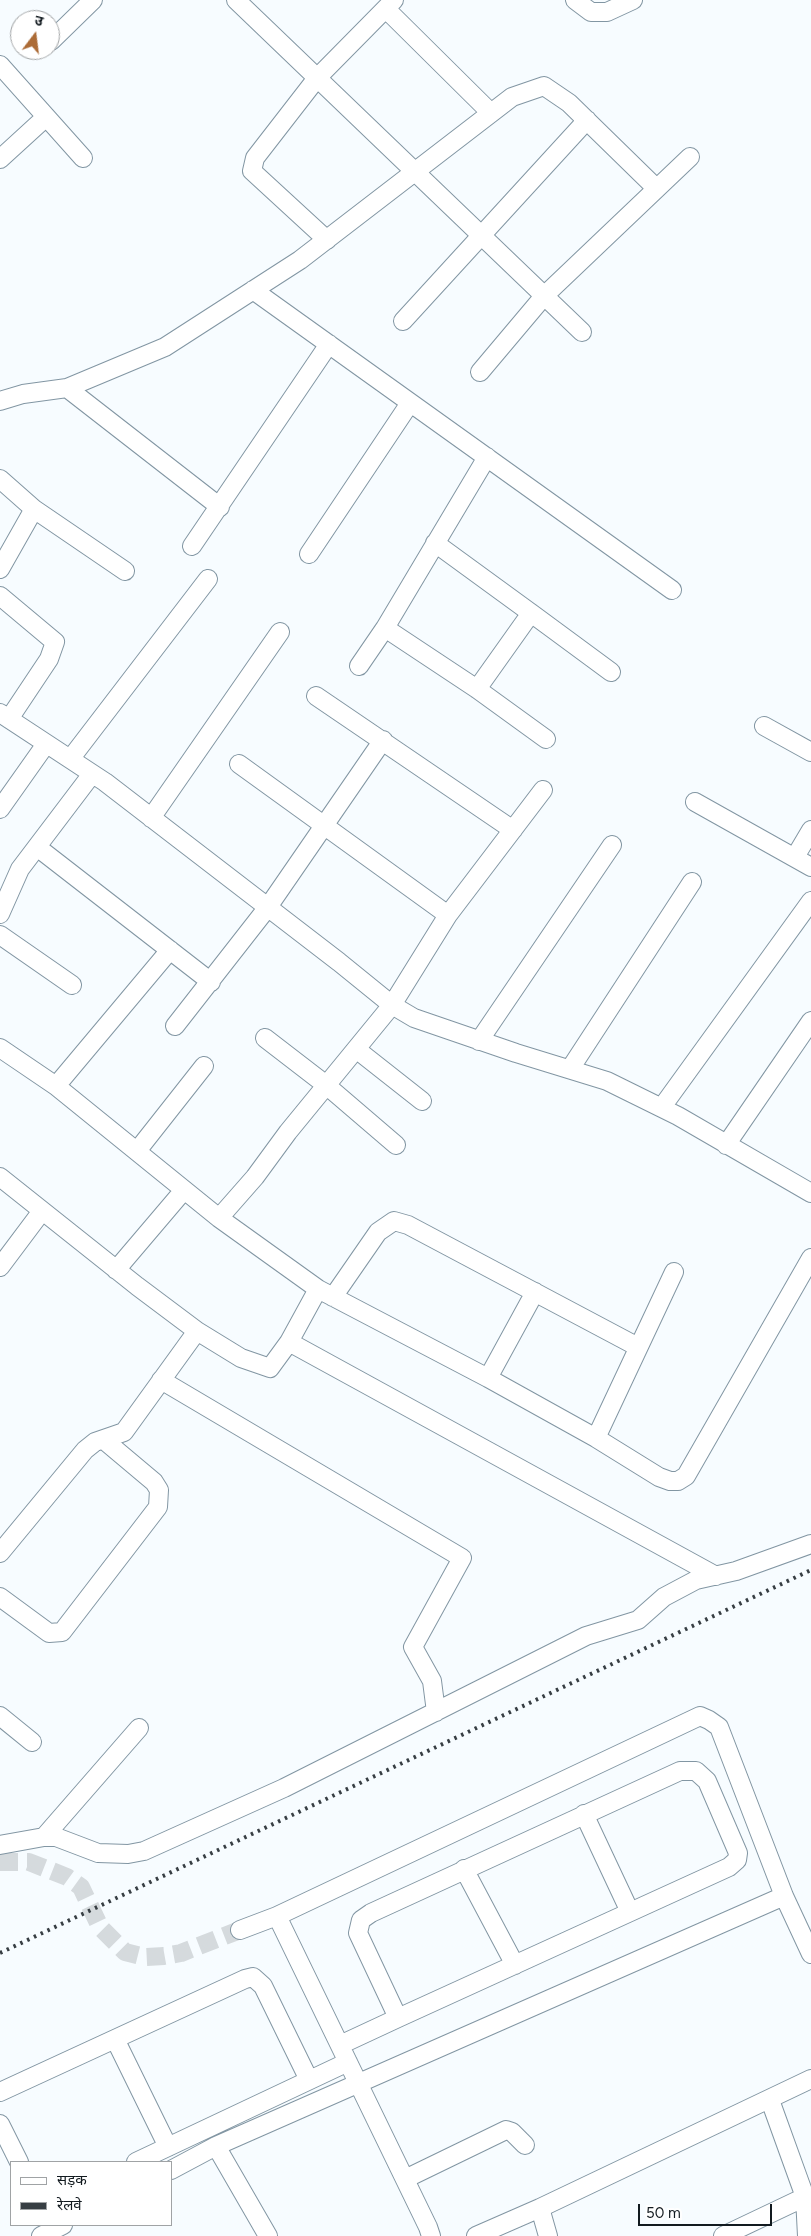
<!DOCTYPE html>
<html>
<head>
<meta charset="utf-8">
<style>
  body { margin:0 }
  #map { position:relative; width:811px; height:2236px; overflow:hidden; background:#f7fcff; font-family:Figtree,"Noto Sans Devanagari",sans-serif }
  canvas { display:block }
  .legend { position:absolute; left:10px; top:2161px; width:162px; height:65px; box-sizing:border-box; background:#fff; border:1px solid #a0a3a5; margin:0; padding:6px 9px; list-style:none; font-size:15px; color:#121a1f }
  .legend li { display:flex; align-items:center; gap:10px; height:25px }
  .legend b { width:25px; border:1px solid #a0a3a5 }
  .north { position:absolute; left:10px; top:10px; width:50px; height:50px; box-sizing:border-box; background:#fff; border:1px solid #a0a3a5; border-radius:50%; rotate:15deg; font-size:14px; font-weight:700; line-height:20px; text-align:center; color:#121a1f }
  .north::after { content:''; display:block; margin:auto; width:18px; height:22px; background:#ac6b36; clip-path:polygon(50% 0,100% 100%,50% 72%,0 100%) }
  .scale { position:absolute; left:638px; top:2204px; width:134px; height:22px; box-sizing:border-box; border:2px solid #121a1f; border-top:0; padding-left:6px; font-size:15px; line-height:18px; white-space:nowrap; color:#121a1f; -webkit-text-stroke:4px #fff; paint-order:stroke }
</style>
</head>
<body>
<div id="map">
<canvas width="811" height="2236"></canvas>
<ul class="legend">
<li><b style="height:6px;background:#fff"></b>सड़क</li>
<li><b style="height:6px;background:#373e43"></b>रेलवे</li>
</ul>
<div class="north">उ</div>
<div class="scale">50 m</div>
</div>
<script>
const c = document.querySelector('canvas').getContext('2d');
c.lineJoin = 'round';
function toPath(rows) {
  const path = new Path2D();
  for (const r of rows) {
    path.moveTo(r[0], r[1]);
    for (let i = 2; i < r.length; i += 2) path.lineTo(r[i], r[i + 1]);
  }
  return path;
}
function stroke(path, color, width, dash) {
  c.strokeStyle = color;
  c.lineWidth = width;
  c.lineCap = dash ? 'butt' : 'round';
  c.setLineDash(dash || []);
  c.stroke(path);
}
stroke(toPath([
  [0,1862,29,1862,67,1877,81,1887,100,1927,125,1952,145,1957,164,1956,181,1953,240,1930]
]), '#d5dadd', 18, [18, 9]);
const minor = toPath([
  [236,0,582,332],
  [575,0,591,12,607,12,633,0],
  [386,9,491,113],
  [51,41,93,0],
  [0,65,83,158],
  [0,159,46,117],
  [327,240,252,171,255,158,317,78,394,0],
  [253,290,672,590],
  [403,321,587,120],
  [480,372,544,296,690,157],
  [67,388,220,507],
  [0,401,23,394,67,388,165,347,300,260,512,97,544,86,569,103,656,188],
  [487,457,385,628,477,689,546,739],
  [0,479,34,509,125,571],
  [435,543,531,613],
  [192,546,329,344],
  [309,554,410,403],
  [0,569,34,509],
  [0,596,55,642,49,659,9,719],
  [359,666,385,628],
  [477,689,531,613,611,672],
  [316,696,513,830],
  [0,713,105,782,339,962,392,1005,414,1018,516,1053,607,1081,678,1116,811,1193],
  [764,726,811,752],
  [71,758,208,579],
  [239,764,448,915],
  [695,802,811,867],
  [0,809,46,744],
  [151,818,280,632],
  [37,847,211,982],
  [795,857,811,830],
  [0,914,20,869,92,774],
  [0,935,72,985],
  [175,1026,268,907,383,740],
  [265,1038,326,1085,396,1145],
  [479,1041,612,845],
  [0,1048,56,1086,219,1218,318,1289,488,1378,596,1438,659,1477,670,1481,678,1481,686,1476,811,1258],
  [356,1049,422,1101],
  [570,1069,692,882],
  [56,1086,170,950],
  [662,1107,811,901],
  [726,1145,811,1021],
  [137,1151,204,1066],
  [0,1177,137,1286,197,1331,241,1358,270,1368,289,1342,318,1289],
  [219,1218,255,1177,288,1132,392,1005,448,915,543,790],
  [0,1267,42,1211],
  [116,1270,184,1190],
  [333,1297,378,1232,394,1221,408,1225,638,1347],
  [289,1342,716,1576],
  [488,1378,535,1292],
  [161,1380,462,1558,413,1647,432,1681,436,1712],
  [596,1438,674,1272],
  [0,1553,85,1450,95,1442,124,1432,197,1331],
  [0,1597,49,1633,62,1632,158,1507,159,1490,154,1482,104,1440],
  [0,1716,32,1742],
  [584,1814,630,1912],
  [44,1837,139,1728],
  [0,1845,44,1837,56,1837,98,1853,128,1854,144,1851,284,1788,586,1636,638,1620,664,1597,696,1580,736,1571,811,1544],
  [464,1869,515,1965],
  [277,1916,428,2227,431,2236],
  [240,1930,277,1916,700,1716,709,1720,719,1727,784,1896,811,1954],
  [115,2039,168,2147],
  [340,2045,398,2018,729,1867,737,1860,738,1853,707,1781,696,1771,680,1771,371,1913,361,1920,358,1933,398,2018],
  [0,2092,245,1979,253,1977,263,1986,309,2080],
  [770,2100,805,2197,807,2236],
  [0,2124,19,2162],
  [216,2146,268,2236],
  [136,2162,348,2062],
  [171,2170,216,2146,784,1896],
  [405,2179,506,2130,512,2132,525,2145],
  [540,2208,548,2236],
  [41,2236,63,2225],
  [476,2236,540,2208,811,2079],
  [723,2236,805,2197]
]);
stroke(minor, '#8296a3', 20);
stroke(minor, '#fff', 18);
stroke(toPath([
  [0,1953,811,1570]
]), '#373e43', 4, [2.5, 5]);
</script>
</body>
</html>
